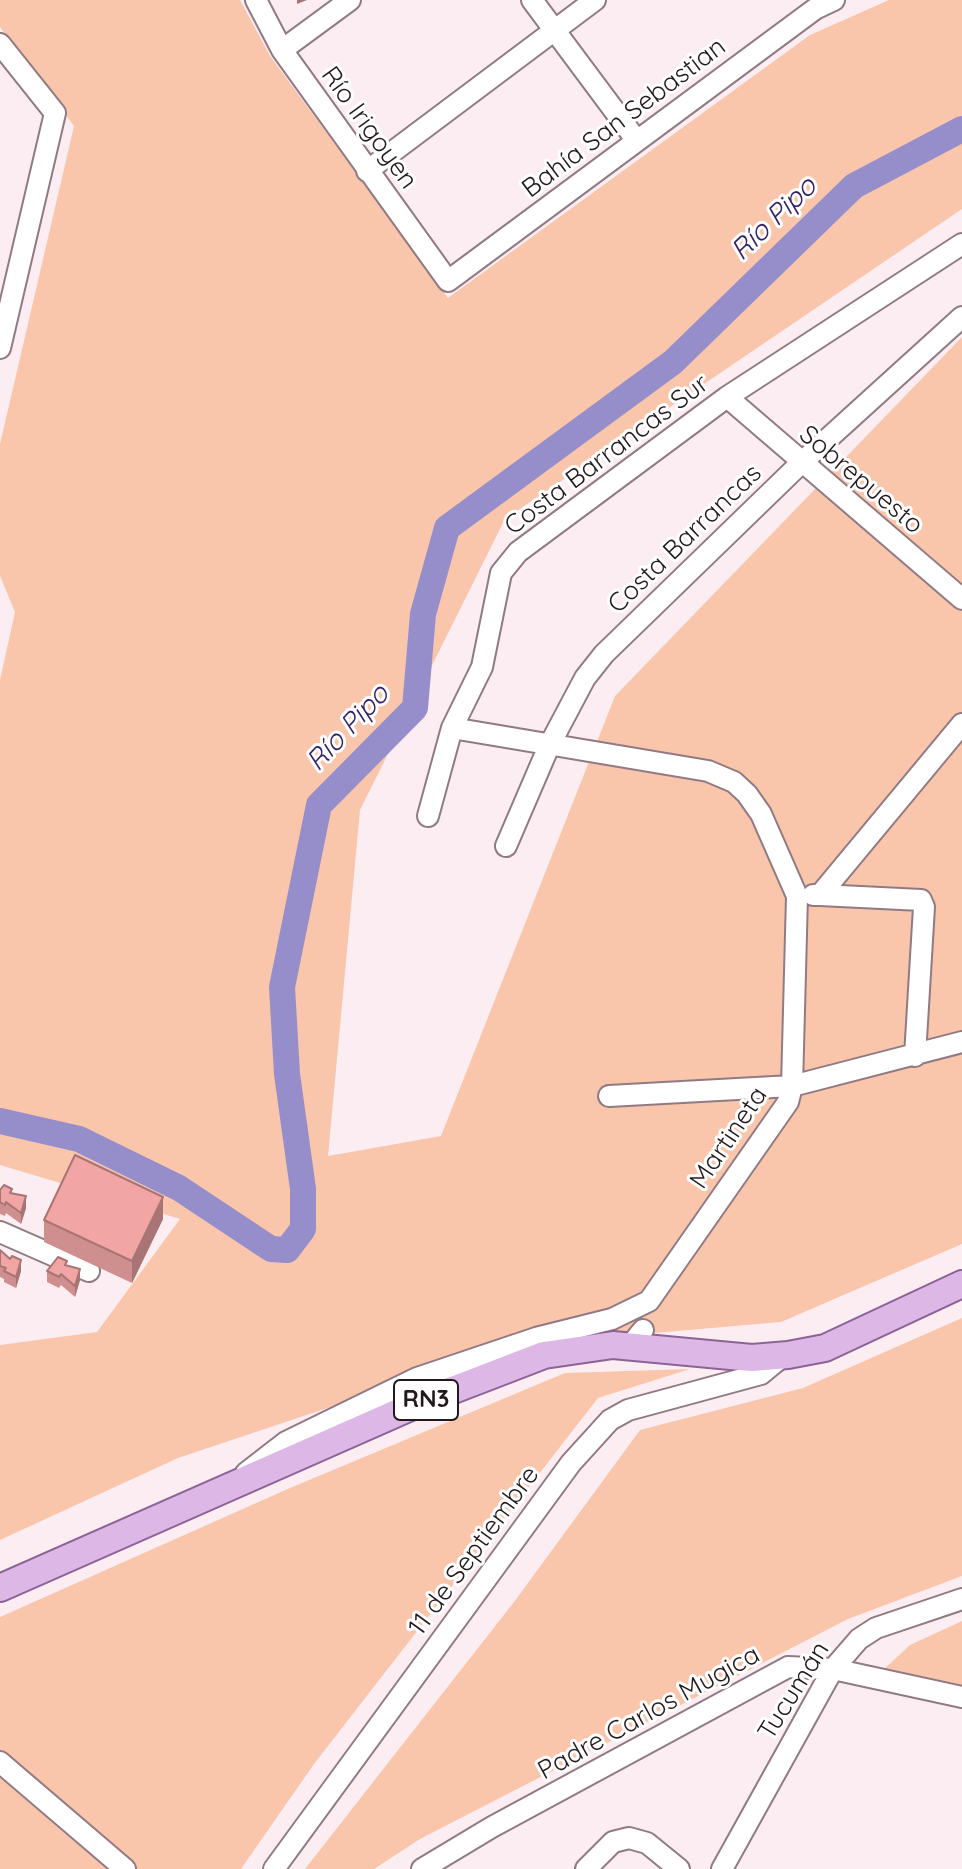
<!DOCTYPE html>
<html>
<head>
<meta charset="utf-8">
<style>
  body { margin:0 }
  canvas { display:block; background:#fcedf3 }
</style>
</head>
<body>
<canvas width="962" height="1869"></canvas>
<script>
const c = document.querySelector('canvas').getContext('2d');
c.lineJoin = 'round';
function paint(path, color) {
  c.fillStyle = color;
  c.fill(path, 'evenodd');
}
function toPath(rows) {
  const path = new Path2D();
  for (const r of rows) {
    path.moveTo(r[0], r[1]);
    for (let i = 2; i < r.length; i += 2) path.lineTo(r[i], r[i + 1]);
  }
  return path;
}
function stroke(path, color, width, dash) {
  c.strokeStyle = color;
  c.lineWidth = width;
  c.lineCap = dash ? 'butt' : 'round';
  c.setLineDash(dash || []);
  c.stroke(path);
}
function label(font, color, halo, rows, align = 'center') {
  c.font = font + ' Quicksand,sans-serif';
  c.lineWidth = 6;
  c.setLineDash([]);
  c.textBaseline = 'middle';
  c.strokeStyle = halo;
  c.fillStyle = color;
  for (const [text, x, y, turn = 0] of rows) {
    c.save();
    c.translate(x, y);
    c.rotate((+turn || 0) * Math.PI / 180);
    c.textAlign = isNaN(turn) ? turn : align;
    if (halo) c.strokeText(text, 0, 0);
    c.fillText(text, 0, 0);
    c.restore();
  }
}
paint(toPath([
  [0,0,240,0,270,56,448,298,810,35,889,0,962,0,962,209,505,519,360,810,328,1156,441,1136,615,696,962,337,962,1244,781,1322,516,1345,178,1458,0,1540,0,1345,97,1332,180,1219,0,1165,0,680,15,612,0,576,0,444,74,126,0,27],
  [962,1318,962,1576,848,1619,420,1839,374,1869,305,1869,514,1602,640,1430,803,1388],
  [690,1369,598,1398,314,1764,241,1869,0,1869,0,1617,290,1488,565,1373],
  [962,1621,962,1687,882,1671,910,1645]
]), '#f9c6ab');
stroke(toPath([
  [0,1121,79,1139,179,1188,271,1249,287,1250,303,1229,303,1189,287,1074,282,987,319,805,415,708,423,614,447,528,673,362,854,186,962,129]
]), '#968ecb', 26);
const minor = toPath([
  [256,0,282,50,448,281,815,9,834,0],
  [532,0,637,141],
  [0,44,55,113,0,348],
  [282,50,350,0],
  [367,171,595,0],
  [727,397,962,599],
  [428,816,452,728,482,667,501,573,518,552,727,397,962,244],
  [506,846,549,746,585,678,604,654,800,464,962,317],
  [813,895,820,895,962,724],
  [820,895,921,900,924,907,915,1056],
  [609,1096,792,1086,962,1042],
  [0,1232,89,1271],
  [630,1346,643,1330],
  [246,1473,286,1442,417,1378,536,1338,612,1319,649,1301,788,1102,792,1086,797,896,761,814,747,794,734,782,708,771,452,728],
  [0,1762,125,1869],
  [274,1869,571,1463,610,1420,628,1410,761,1374,784,1355],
  [422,1869,492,1827,788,1667,833,1669,962,1697],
  [586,1869,613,1842,629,1838,647,1843,679,1869],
  [722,1869,833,1669,859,1639,876,1628,962,1599]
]);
const major = toPath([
  [0,1588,422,1402,544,1355,613,1345,752,1358,788,1355,825,1348,962,1284]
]);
stroke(minor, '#917a84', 24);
stroke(major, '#8d6295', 30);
stroke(minor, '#fff', 20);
stroke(major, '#ddb8e6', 26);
paint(toPath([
  [0,1190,12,1193,26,1208,21,1224,6,1213,5,1216,0,1214],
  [163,1219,132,1283,44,1242,44,1220],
  [0,1250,21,1271,16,1288,4,1282,4,1279,0,1277],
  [67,1266,80,1280,75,1297,61,1285,59,1288,47,1282,47,1271]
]), '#cf8f8e');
paint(toPath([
  [297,0,307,0,297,4],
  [26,1196,26,1208,21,1224,21,1213],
  [163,1197,163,1219,132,1283,132,1261],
  [21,1260,21,1271,16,1288,16,1277],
  [80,1269,80,1280,75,1297,75,1286]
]), '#a97474');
const building = toPath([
  [75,1155,163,1197,132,1261,44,1220,75,1155],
  [4,1185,12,1189,10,1193,26,1196,21,1213,6,1202,5,1205,0,1202,0,1190,4,1185],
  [0,1250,10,1259,12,1256,21,1260,16,1277,4,1271,6,1268,0,1266,0,1250],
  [58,1257,67,1261,65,1265,80,1269,75,1286,61,1274,59,1277,47,1271,58,1257]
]);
paint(building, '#f1a6a5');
stroke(building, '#a97474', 2);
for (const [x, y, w] of [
  [426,1400,64]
]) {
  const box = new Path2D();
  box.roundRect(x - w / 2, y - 20, w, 40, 6);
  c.fillStyle = '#fff';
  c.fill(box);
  stroke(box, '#22191d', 2);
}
label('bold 24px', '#22191d', null, [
  ["RN3",426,1400]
]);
label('26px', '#22191d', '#fff', [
  ["Bahía San Sebastian",624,118,-37],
  ["Río Irigoyen",369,128,54],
  ["Costa Barrancas Sur",607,455,-37],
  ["Sobrepuesto",861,480,40],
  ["Costa Barrancas",685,539,-44],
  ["Martineta",729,1138,-56],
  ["11 de Septiembre",474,1551,-54],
  ["Tucumán",794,1691,-58],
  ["Padre Carlos Mugica",649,1713,-29]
]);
label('italic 28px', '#332068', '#fff', [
  ["Río Pipo",774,219,-44],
  ["Río Pipo",348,728,-47]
]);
</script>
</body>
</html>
